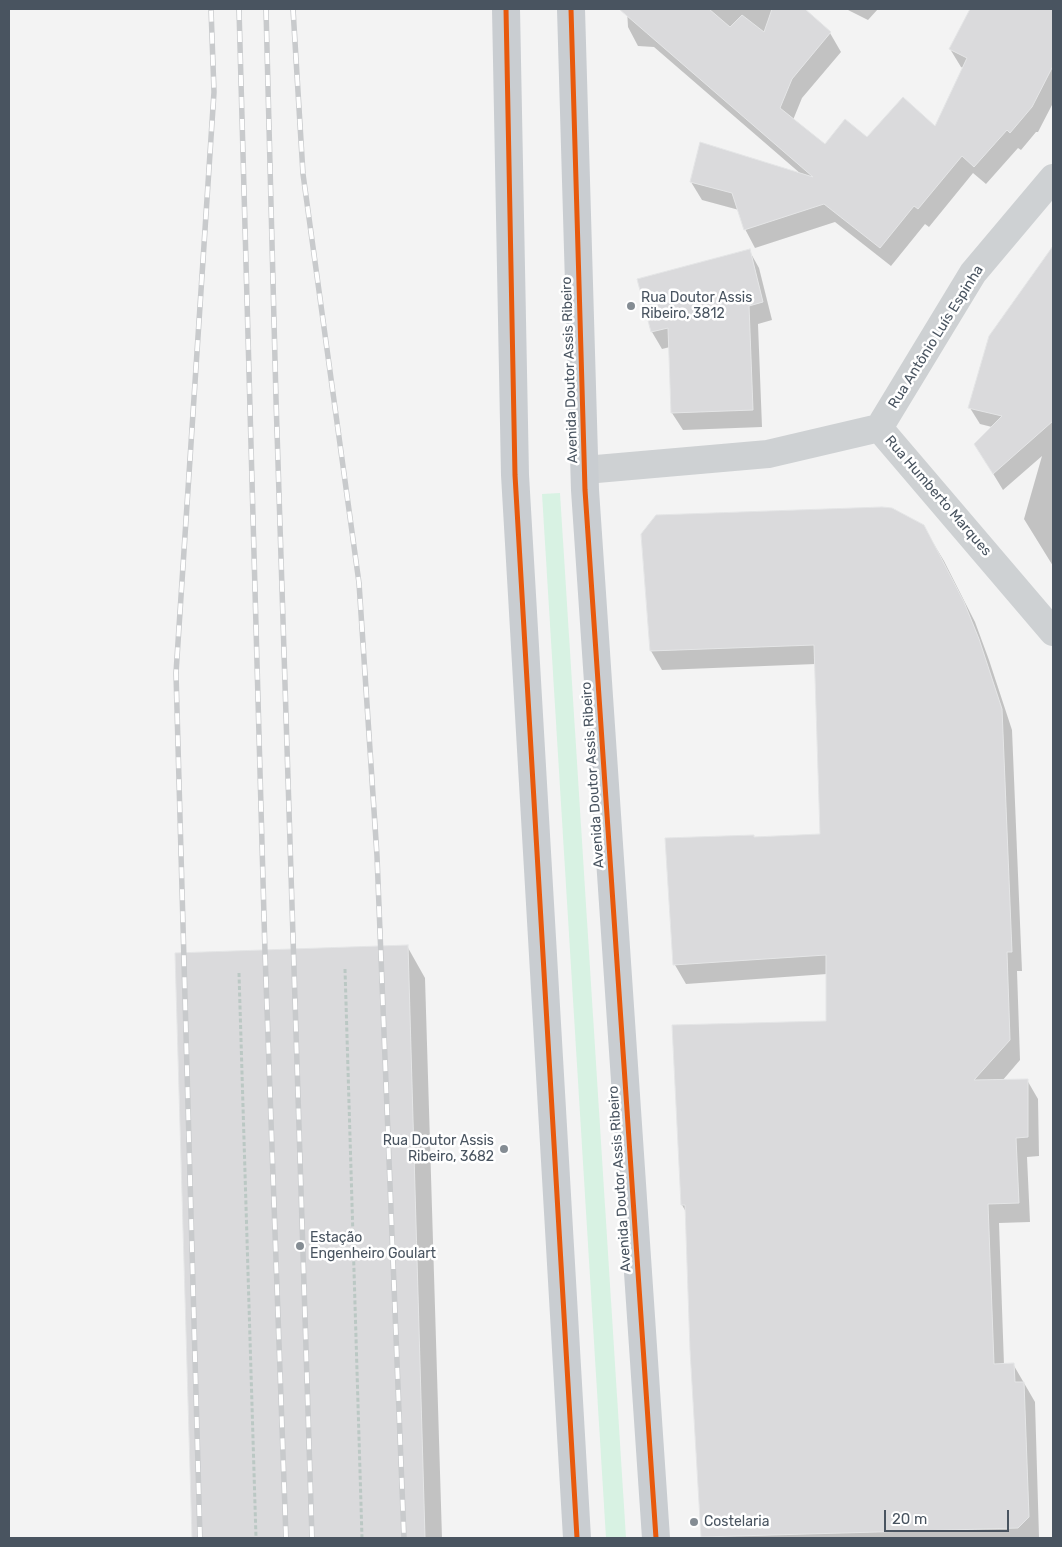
<!DOCTYPE html>
<html>
<head>
<meta charset="utf-8">
<style>
  body { margin:0 }
  #map { position:relative; width:1062px; height:1547px; overflow:hidden; background:#f3f3f3; font-family:Rubik,sans-serif }
  canvas { display:block }
  .frame { position:absolute; inset:0; border:10px solid #495460; pointer-events:none }
  .scale { position:absolute; left:884px; top:1510px; width:125px; height:22px; box-sizing:border-box; border:2px solid #495460; border-top:0; padding-left:6px; font-size:15px; line-height:18px; white-space:nowrap; color:#495460; -webkit-text-stroke:4px #fff; paint-order:stroke }
</style>
</head>
<body>
<div id="map">
<canvas width="1062" height="1547"></canvas>
<div class="frame"></div>
<div class="scale">20 m</div>
</div>
<script>
const c = document.querySelector('canvas').getContext('2d');
c.lineJoin = 'round';
function paint(path, color) {
  c.fillStyle = color;
  c.fill(path, 'evenodd');
}
function toPath(rows) {
  const path = new Path2D();
  for (const r of rows) {
    path.moveTo(r[0], r[1]);
    for (let i = 2; i < r.length; i += 2) path.lineTo(r[i], r[i + 1]);
  }
  return path;
}
function stroke(path, color, width, dash) {
  c.strokeStyle = color;
  c.lineWidth = width;
  c.lineCap = dash ? 'butt' : 'round';
  c.setLineDash(dash || []);
  c.stroke(path);
}
function label(font, color, halo, rows, align = 'center') {
  c.font = font + ' Rubik,sans-serif';
  c.lineWidth = 5;
  c.setLineDash([]);
  c.textBaseline = 'middle';
  c.strokeStyle = halo;
  c.fillStyle = color;
  for (const [text, x, y, turn = 0] of rows) {
    c.save();
    c.translate(x, y);
    c.rotate((+turn || 0) * Math.PI / 180);
    c.textAlign = isNaN(turn) ? turn : align;
    if (halo) c.strokeText(text, 0, 0);
    c.fillText(text, 0, 0);
    c.restore();
  }
}
paint(toPath([
  [560,493,626,1538,606,1538,542,494]
]), '#d8f2e3');
paint(toPath([
  [627,9,803,9,830,33,841,52,802,98,793,120,825,146,935,128,963,68,961,67,950,49,971,9,1053,9,1053,103,1038,132,1036,132,1021,150,1018,148,986,184,973,173,929,227,925,224,891,266,835,222,755,248,745,229,739,210,702,200,691,182,801,174,654,47,638,46,628,27],
  [846,9,878,9,868,20],
  [1053,247,1053,566,1024,519,1042,456,1003,490,975,444,992,427,980,424,970,408,990,337],
  [749,250,759,268,772,320,758,324,762,427,683,430,672,413,670,347,662,349,652,332,638,280],
  [923,526,944,561,975,622,989,660,1012,730,1022,971,1017,971,1020,1060,1002,1081,1027,1080,1038,1099,1039,1156,1027,1157,1030,1222,999,1223,1004,1365,1013,1364,1035,1402,1039,1537,1038,1538,703,1538,686,1212,682,1205,827,1022,827,974,686,984,675,965,754,838,821,835,816,664,662,670,651,651],
  [407,946,425,978,442,1538,194,1538,176,954]
]), '#0003');
const building = toPath([
  [619,9,709,9,730,27,742,15,764,32,772,9,805,9,831,32,792,79,780,108,825,144,845,119,867,137,903,97,935,126,967,58,949,49,970,9,1053,9,1053,66,1032,107,1010,133,1007,130,974,167,962,156,918,209,914,206,880,248,824,204,744,230,732,193,690,182,700,142,813,177,619,9],
  [1053,246,1053,421,993,474,974,444,1002,416,968,408,989,336,1053,246],
  [750,249,763,302,749,306,753,410,671,413,668,328,651,332,637,279,750,249],
  [882,507,892,508,924,525,964,602,979,639,1002,709,1012,952,1007,952,1010,1040,974,1080,1028,1079,1028,1137,1016,1138,1019,1203,988,1204,994,1364,1014,1363,1015,1382,1024,1382,1029,1517,1018,1528,701,1537,690,1350,685,1205,681,1205,672,1025,826,1021,826,955,673,965,665,838,754,835,754,837,820,834,814,645,650,651,641,534,656,515,882,507],
  [408,945,425,1538,192,1538,175,953,408,945]
]);
paint(building, '#dadadc');
stroke(building, '#e4e5e6', 1);
stroke(toPath([
  [345,969,362,1538],
  [239,973,256,1538]
]), '#bbc8c4', 3, [4, 2.5]);
stroke(toPath([
  [879,428,973,273,1053,178],
  [879,428,1053,632],
  [585,470,768,454,879,428]
]), '#ced1d3', 28);
stroke(toPath([
  [506,9,515,475,577,1538],
  [571,9,585,490,656,1538]
]), '#c9cdd1', 28);
const rail = toPath([
  [239,9,265,953,286,1538],
  [266,9,276,399,312,1538],
  [293,9,303,174,359,583,377,856,404,1538],
  [200,1538,176,673,214,92,211,9]
]);
stroke(rail, '#c8cacc', 5.5);
stroke(rail, '#fff', 4, [11]);
stroke(toPath([
  [506,9,515,475,577,1538],
  [571,9,585,490,656,1538]
]), '#e8590c', 5);
for (const [x, y, r, color] of [
  [631,306,5,"#848c93"],
  [504,1149,5,"#848c93"],
  [300,1246,5,"#848c93"],
  [694,1522,5,"#848c93"]
]) {
  const dot = new Path2D();
  dot.arc(x, y, r, 0, 2 * Math.PI);
  c.fillStyle = color;
  c.fill(dot);
  stroke(dot, '#fff', 2);
}
label('14px', '#495460', '#fff', [
  ["Rua Doutor Assis",641,298],
  ["Ribeiro, 3812",641,314],
  ["Rua Doutor Assis",494,1141,"right"],
  ["Ribeiro, 3682",494,1157,"right"],
  ["Estação",310,1238],
  ["Engenheiro Goulart",310,1254],
  ["Costelaria",704,1522]
], 'left');
label('14px', '#495460', '#fff', [
  ["Rua Antônio Luís Espinha",936,337,-58],
  ["Avenida Doutor Assis Ribeiro",570,370,-92],
  ["Rua Humberto Marques",938,496,49],
  ["Avenida Doutor Assis Ribeiro",593,775,-94],
  ["Avenida Doutor Assis Ribeiro",620,1179,-94]
]);
</script>
</body>
</html>
